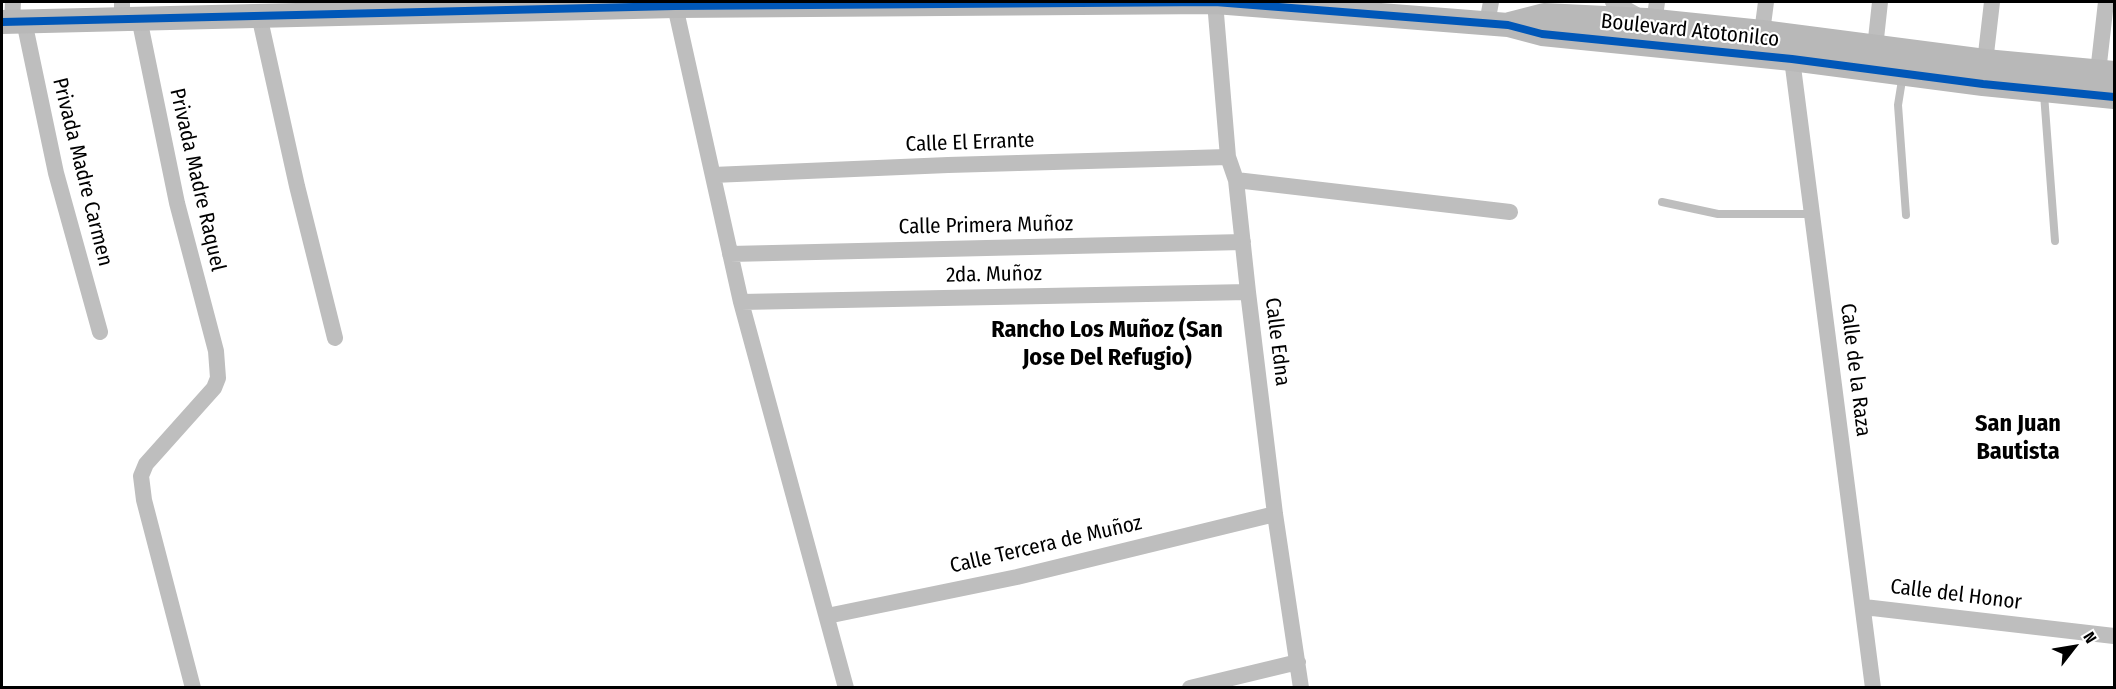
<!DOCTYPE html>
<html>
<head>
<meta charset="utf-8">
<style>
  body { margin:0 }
  #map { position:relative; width:2116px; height:689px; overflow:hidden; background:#fff; font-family:"Fira Sans Condensed",sans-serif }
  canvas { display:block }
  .frame { position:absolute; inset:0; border:3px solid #000; pointer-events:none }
  .north { position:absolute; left:2044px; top:617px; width:60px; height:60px; -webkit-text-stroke:4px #fff; paint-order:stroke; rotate:59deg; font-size:16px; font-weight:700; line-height:24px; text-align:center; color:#000 }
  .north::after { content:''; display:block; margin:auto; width:21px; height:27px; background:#000; clip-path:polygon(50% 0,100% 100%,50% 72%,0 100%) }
</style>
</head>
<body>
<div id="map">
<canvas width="2116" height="689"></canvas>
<div class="frame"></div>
<div class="north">N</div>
</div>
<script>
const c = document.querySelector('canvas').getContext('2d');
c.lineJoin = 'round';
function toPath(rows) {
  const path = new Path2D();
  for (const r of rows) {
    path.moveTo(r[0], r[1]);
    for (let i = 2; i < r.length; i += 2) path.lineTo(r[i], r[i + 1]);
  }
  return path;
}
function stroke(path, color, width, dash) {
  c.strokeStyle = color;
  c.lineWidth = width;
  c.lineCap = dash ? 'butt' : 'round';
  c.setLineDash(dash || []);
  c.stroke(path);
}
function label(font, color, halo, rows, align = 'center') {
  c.font = font + ' "Fira Sans Condensed",sans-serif';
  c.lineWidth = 4.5;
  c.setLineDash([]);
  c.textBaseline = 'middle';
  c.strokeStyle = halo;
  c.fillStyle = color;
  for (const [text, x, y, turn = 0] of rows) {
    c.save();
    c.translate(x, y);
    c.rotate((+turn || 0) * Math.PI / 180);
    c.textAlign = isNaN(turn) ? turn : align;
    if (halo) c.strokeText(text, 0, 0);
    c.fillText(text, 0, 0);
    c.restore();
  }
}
stroke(toPath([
  [1903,74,1898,105,1906,215],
  [2044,94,2055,241],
  [1662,202,1718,214,1812,214]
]), '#bebebe', 8);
stroke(toPath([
  [1215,2,1228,157,1236,180,1248,292,1275,514,1301,688],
  [1613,2,1640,17],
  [675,6,741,302,846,688],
  [259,15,297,186,335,338],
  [122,18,122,2],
  [139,18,177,203,216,351,218,378,214,388,146,464,141,476,144,500,193,688],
  [24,21,56,173,100,332],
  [12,22,13,2],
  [1487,23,1491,2],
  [1653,30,1657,2],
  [1761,40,1766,2],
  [1874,57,1880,2],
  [1792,59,1873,688],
  [1984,71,1992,2],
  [2097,81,2106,2],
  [713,175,948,165,1228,157],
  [1236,180,1510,212],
  [730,254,1243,242],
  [741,302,1248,292],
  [1864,607,2114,636],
  [827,616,1017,577,1275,514],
  [1190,688,1298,662]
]), '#bebebe', 16);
stroke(toPath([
  [2,22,675,6,1215,2,1508,25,1542,34,1792,59,1983,84,2114,97],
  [1509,24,1544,15,1646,20,1762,32,1985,61,2114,73]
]), '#b8b8b8', 24);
stroke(toPath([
  [2,22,675,6,1215,2,1508,25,1542,34,1792,59,1983,84,2114,97]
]), '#0057b8', 8);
label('21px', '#000', '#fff', [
  ["Boulevard Atotonilco",1690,31,6],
  ["Calle El Errante",970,143,-2],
  ["Privada Madre Carmen",82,172,76],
  ["Privada Madre Raquel",197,180,77],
  ["Calle Primera Muñoz",986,226,-1],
  ["2da. Muñoz",994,275,-1],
  ["Calle Edna",1277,342,83],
  ["Calle de la Raza",1855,370,83],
  ["Calle Tercera de Muñoz",1046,545,-13],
  ["Calle del Honor",1956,595,7]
]);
label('bold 24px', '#000', '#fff', [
  ["Rancho Los Muñoz (San",1107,330],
  ["Jose Del Refugio)",1107,358],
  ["San Juan",2018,424],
  ["Bautista",2018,452]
]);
</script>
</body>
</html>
